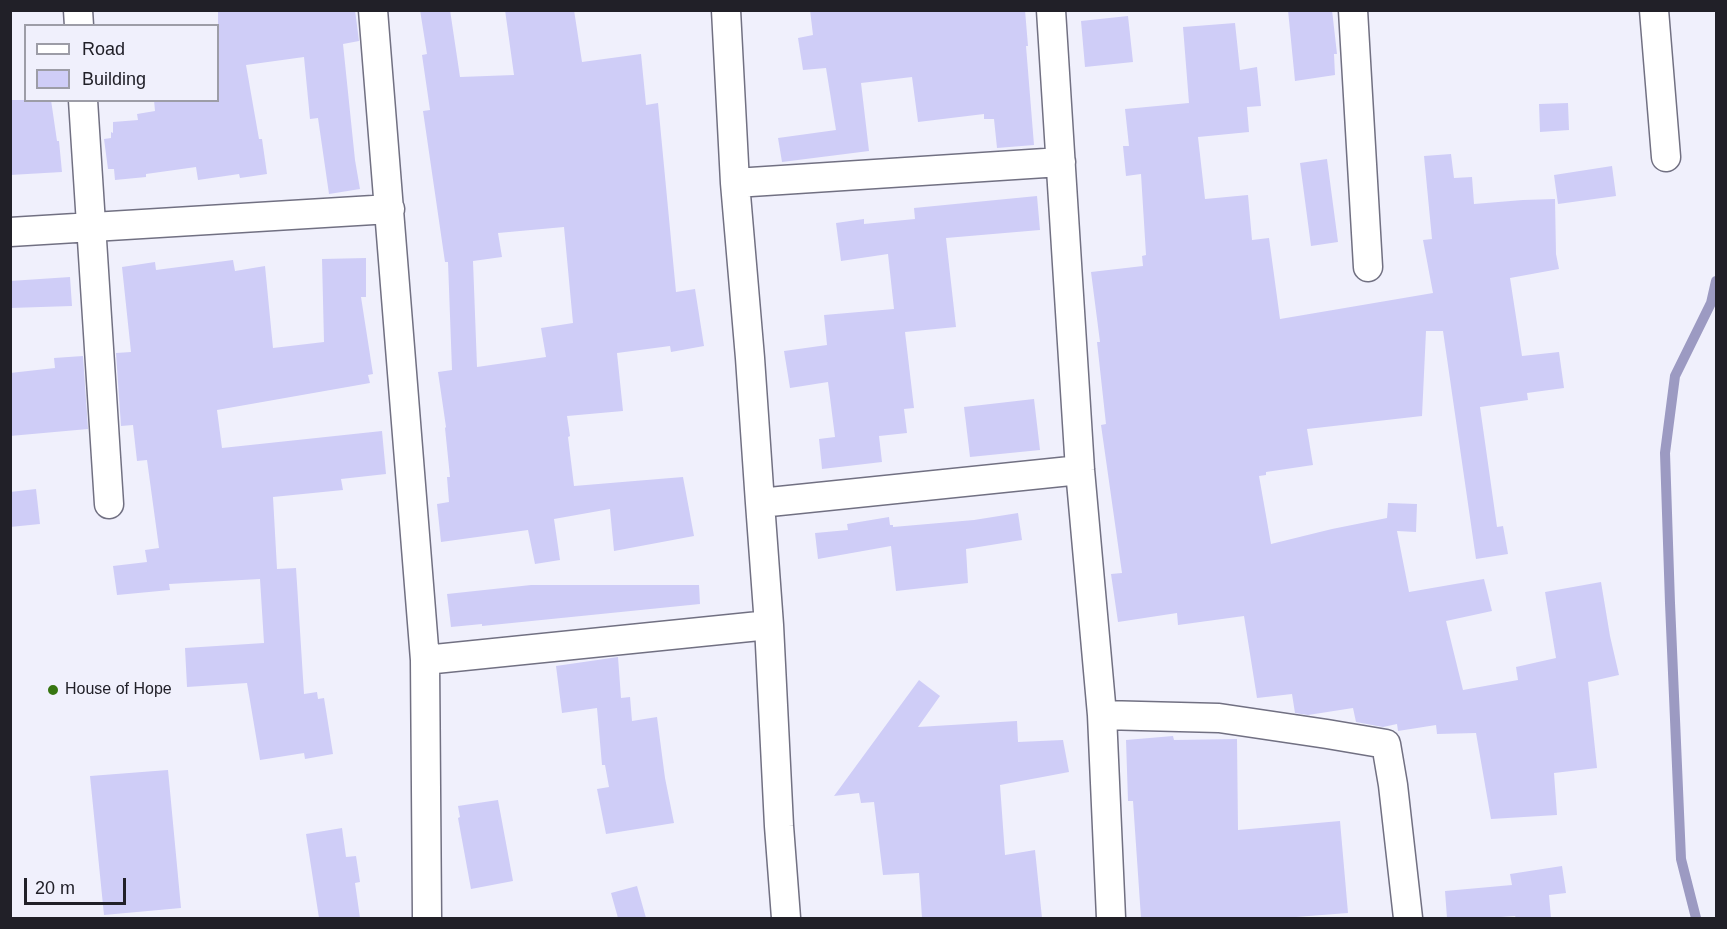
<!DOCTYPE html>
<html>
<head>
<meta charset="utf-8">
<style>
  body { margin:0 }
  #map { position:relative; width:1727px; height:929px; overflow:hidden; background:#f0f0fc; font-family:Helvetica,sans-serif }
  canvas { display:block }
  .frame { position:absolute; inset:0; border:12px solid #212028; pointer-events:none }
  .legend { position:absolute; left:24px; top:24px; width:195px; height:78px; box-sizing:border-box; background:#f0f0fc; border:2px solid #9d9da7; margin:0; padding:8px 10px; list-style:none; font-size:18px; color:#212028 }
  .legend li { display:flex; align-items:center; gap:12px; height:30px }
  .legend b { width:30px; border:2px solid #9d9da7 }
  .scale { position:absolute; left:24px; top:878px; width:102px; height:27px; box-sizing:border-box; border:3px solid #212028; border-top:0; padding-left:8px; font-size:18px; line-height:21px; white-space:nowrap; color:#212028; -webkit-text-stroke:4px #f0f0fc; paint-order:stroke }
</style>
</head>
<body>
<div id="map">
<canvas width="1727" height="929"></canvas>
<div class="frame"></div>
<ul class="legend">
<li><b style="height:8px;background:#fff"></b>Road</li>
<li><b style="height:16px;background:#cfcdf7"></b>Building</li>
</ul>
<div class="scale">20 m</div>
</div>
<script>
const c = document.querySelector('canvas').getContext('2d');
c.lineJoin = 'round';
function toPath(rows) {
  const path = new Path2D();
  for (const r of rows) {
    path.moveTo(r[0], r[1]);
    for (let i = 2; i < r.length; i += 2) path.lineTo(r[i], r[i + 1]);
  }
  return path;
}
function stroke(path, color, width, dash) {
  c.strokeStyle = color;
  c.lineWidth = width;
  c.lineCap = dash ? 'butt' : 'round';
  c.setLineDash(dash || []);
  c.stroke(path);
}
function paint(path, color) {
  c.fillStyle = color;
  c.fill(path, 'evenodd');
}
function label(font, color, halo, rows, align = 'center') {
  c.font = font + ' Helvetica,sans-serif';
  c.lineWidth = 4.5;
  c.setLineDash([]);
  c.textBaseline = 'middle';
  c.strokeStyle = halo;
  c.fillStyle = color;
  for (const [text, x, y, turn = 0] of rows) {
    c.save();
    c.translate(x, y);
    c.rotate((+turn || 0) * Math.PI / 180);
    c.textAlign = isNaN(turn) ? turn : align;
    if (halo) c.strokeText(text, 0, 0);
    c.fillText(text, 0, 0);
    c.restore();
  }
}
stroke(toPath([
  [1696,918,1681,859,1670,603,1665,453,1675,376,1711,303,1716,281]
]), '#9c9ac2', 10);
paint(toPath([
  [218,10,355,10,359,41,343,44,355,160,360,189,329,194,318,118,310,119,304,57,246,65,259,139,262,139,267,174,240,178,239,174,198,180,196,167,146,174,146,177,115,180,114,169,108,169,104,139,111,138,111,132,113,133,113,122,138,120,137,114,155,111,154,100,218,100],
  [420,10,450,10,460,77,514,75,505,10,574,10,582,62,641,54,646,105,658,103,676,292,695,289,704,346,671,352,670,346,617,353,623,411,567,416,570,436,568,437,574,486,683,477,694,536,614,551,610,509,554,519,560,560,535,564,528,530,441,542,437,504,449,502,447,477,450,477,445,428,446,427,438,372,452,370,448,262,445,262,423,111,430,110,422,55,427,54],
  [564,227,573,323,541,328,546,357,477,367,473,261,502,257,498,233],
  [810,10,1025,10,1028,46,1026,46,1034,145,997,148,994,119,984,119,984,114,918,122,912,77,861,83,869,151,782,162,778,138,836,130,826,68,803,70,798,38,813,35],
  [1288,10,1332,10,1337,54,1334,54,1335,75,1295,81],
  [1128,16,1133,62,1085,67,1081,21],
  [1235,23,1240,70,1257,67,1261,106,1247,107,1249,132,1198,137,1205,199,1248,195,1252,240,1269,238,1280,319,1433,293,1423,240,1432,239,1424,156,1451,154,1454,178,1472,177,1474,204,1523,200,1555,199,1556,254,1559,269,1510,278,1522,356,1559,352,1564,388,1527,393,1528,400,1480,407,1497,527,1503,526,1508,554,1476,559,1443,331,1426,331,1422,416,1307,429,1313,465,1266,472,1266,475,1259,476,1271,544,1332,529,1387,518,1388,503,1417,504,1416,532,1397,531,1409,592,1484,579,1492,611,1446,621,1463,690,1518,680,1516,667,1556,658,1545,592,1601,582,1610,636,1619,675,1588,682,1597,768,1554,773,1557,815,1491,819,1476,733,1437,734,1436,725,1398,731,1397,724,1383,727,1356,722,1353,708,1308,715,1295,713,1292,694,1257,698,1244,616,1178,625,1177,613,1118,622,1111,574,1122,573,1101,425,1106,424,1097,342,1100,342,1091,272,1143,266,1142,256,1146,255,1141,174,1126,176,1123,146,1129,146,1125,109,1189,103,1183,27],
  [10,100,51,100,57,141,59,141,62,172,10,175],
  [1568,103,1569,130,1540,132,1539,104],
  [1327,159,1338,242,1311,246,1300,163],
  [1612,166,1616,196,1558,204,1554,175],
  [1037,196,1040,230,946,238,956,327,905,332,914,408,904,409,907,433,879,436,882,462,822,469,819,439,835,437,828,382,790,388,784,351,827,345,824,315,894,309,888,254,841,261,836,223,864,219,864,224,915,219,914,208],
  [366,258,366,297,361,297,373,374,368,375,370,383,217,410,222,448,382,431,386,474,341,479,343,490,273,497,277,569,296,568,304,694,317,692,318,699,324,698,333,754,305,759,304,753,260,760,247,683,187,687,185,648,264,643,260,579,169,584,170,590,117,595,113,566,147,562,145,550,159,548,147,460,137,461,133,425,121,426,116,353,131,352,122,267,155,262,156,270,233,260,235,271,265,266,273,348,324,342,322,259],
  [70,277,72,306,10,308,10,281],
  [83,356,88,429,10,436,10,373,55,368,54,358],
  [1034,399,1040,450,970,457,964,407],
  [36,489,40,524,10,527,10,492],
  [1018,513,1022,540,966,549,968,583,896,591,891,546,818,559,815,533,848,530,847,524,889,517,890,525,893,525,893,527,974,520],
  [531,585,699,585,700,604,482,626,482,624,451,627,447,594],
  [618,657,621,698,630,697,632,721,657,717,665,778,674,823,606,834,597,789,609,787,605,765,602,765,597,708,562,713,556,666],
  [919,680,940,696,918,727,1017,721,1018,742,1063,740,1069,772,1000,785,1005,855,1035,850,1042,918,922,918,919,873,883,875,874,802,861,803,859,793,834,796],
  [1173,736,1174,740,1237,739,1238,830,1340,821,1348,913,1283,918,1141,918,1133,801,1128,801,1126,740],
  [168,770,181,908,104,915,90,776],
  [498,800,513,881,471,889,458,818,460,817,458,806],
  [342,828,346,857,356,856,360,882,355,883,360,918,319,918,306,834],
  [1562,866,1566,893,1549,895,1551,918,1516,918,1515,916,1486,918,1447,918,1445,891,1512,885,1510,874],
  [637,886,646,918,618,918,611,893]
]), '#cfcdf7');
const street = toPath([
  [78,10,79,26],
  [373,10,425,660,427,918],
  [726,10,735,183,750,358,760,503,769,625,779,826,786,918],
  [1051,10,1080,470,1102,715,1111,918],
  [1353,10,1368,267],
  [1654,10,1666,157],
  [83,100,109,504],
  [735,183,1061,162],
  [10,232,390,209],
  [760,503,1080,470],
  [425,660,769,625],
  [1102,715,1219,718,1327,734,1386,744,1393,785,1408,918]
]);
stroke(street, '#717082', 31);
stroke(street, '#fff', 28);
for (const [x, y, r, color] of [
  [53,690,6,"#367510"]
]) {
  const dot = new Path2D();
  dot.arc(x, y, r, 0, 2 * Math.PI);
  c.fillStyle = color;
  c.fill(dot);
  stroke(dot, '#f0f0fc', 2);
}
label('16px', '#212028', '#f0f0fc', [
  ["House of Hope",65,690]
], 'left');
</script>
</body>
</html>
